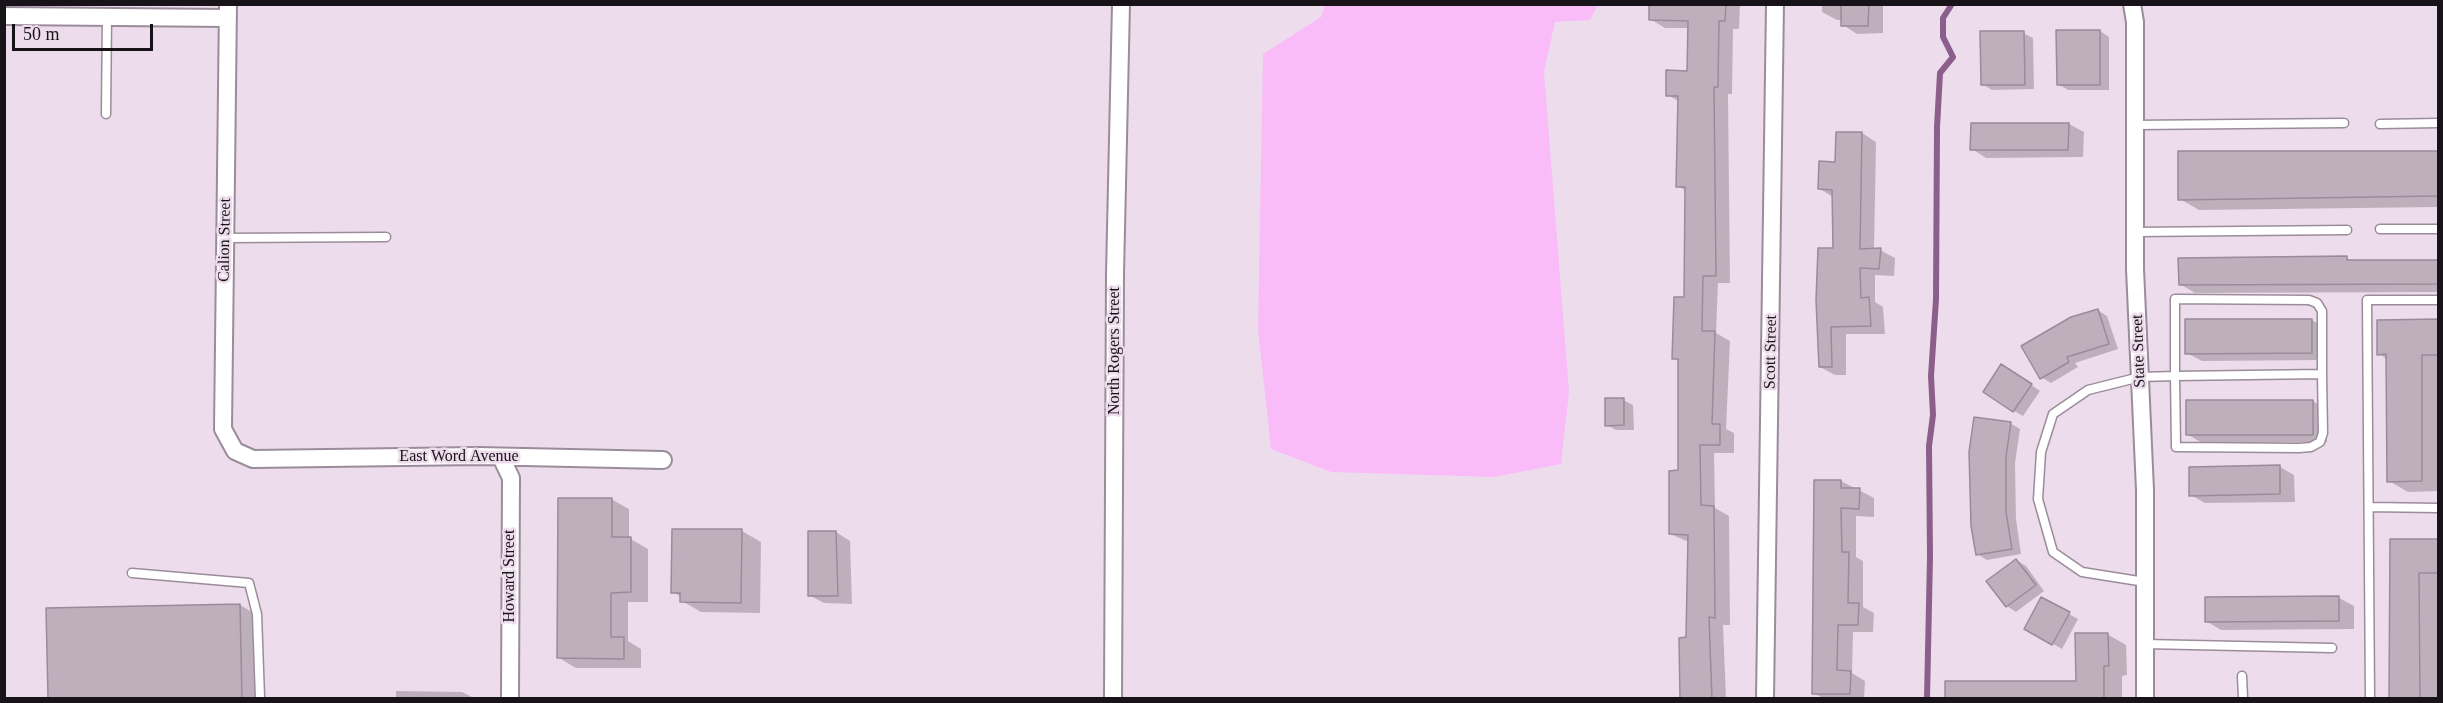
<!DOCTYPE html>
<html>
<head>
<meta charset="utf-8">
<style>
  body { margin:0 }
  #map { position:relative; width:2443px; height:703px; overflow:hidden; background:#edddec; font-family:"Times New Roman",serif }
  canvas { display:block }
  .frame { position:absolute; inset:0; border:6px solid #181318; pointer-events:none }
  .scale { position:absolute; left:12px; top:24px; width:141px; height:27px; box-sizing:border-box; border:3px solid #181318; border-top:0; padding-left:8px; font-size:18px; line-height:21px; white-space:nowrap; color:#181318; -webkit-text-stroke:4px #edddec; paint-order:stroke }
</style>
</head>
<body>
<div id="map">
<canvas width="2443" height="703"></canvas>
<div class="frame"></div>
<div class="scale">50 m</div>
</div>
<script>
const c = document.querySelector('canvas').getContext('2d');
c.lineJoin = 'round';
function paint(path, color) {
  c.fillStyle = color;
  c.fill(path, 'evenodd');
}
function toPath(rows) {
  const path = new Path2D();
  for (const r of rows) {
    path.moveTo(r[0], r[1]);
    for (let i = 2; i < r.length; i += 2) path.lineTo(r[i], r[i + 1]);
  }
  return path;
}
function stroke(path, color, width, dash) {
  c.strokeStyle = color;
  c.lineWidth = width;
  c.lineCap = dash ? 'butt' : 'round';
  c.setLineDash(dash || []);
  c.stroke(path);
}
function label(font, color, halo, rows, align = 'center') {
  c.font = font + ' "Times New Roman",serif';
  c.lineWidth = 5;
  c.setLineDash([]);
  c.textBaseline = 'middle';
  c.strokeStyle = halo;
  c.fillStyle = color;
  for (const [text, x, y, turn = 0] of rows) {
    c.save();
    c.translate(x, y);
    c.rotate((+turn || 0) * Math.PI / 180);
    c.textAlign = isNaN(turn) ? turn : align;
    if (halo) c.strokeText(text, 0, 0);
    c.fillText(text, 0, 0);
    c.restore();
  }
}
paint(toPath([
  [1325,5,1598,5,1590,20,1555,22,1544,72,1569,392,1561,464,1494,477,1331,472,1271,449,1258,329,1263,54,1321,17]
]), '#fabcf9');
paint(toPath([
  [1651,4,1740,4,1739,29,1733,29,1732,94,1728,94,1730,283,1718,283,1716,333,1730,341,1726,429,1734,433,1734,453,1714,453,1715,508,1729,516,1730,625,1723,625,1726,698,1681,698,1688,639,1689,542,1670,534,1679,472,1680,362,1674,358,1686,299,1686,191,1678,186,1680,102,1668,95,1688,72,1689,28,1665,28,1650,19],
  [1822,4,1883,4,1883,33,1857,34,1843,25,1843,20,1837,20,1822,12],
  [2100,31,2109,37,2109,90,2068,90,2058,84],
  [2023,33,2033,38,2034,89,1992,90,1982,84],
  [1972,124,2069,124,2084,132,2083,157,1986,158,1972,149],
  [1862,133,1876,142,1874,250,1880,250,1895,258,1894,276,1875,275,1875,302,1883,307,1885,334,1846,334,1846,375,1835,375,1820,367,1834,249,1833,197,1820,189],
  [2438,153,2438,207,2199,210,2180,199],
  [2347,258,2353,262,2438,262,2438,292,2195,293,2180,284],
  [2097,310,2107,316,2118,349,2075,363,2078,367,2051,383,2041,377],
  [2312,320,2326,328,2326,360,2202,361,2187,353],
  [2438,321,2438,491,2408,492,2389,481,2388,359,2378,354],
  [2011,371,2040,391,2023,416,2014,411],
  [1623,400,1633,405,1634,430,1616,430,1607,425],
  [2313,401,2327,410,2327,442,2202,443,2187,434],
  [2010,423,2020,429,2015,463,2016,519,2021,554,1987,560,1977,554],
  [2280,467,2294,475,2295,502,2205,503,2191,495],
  [1841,481,1874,498,1874,517,1856,516,1856,557,1863,561,1863,607,1874,613,1873,632,1853,632,1852,673,1865,681,1864,698,1823,698,1813,693],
  [611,499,629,509,629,538,648,549,648,602,628,602,628,641,641,649,641,668,576,668,559,658],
  [742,531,761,542,760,613,701,612,682,601,682,597,672,592],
  [836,532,850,541,852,604,824,603,809,595],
  [2392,540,2438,540,2437,698,2392,698],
  [2016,560,2026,566,2044,591,2016,612,2007,606],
  [2339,598,2354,606,2354,629,2221,630,2206,621],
  [2042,599,2078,619,2062,649,2026,629],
  [240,605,259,616,261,698,50,698],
  [2107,634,2126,645,2127,675,2122,676,2122,698,1946,698,2077,682],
  [396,691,462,692,474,698,396,698],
  [2187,697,2212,697,2215,698,2187,698]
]), '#0003');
stroke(toPath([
  [1927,698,1930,557,1929,446,1933,415,1931,376,1936,299,1937,127,1940,73,1953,57,1943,37,1943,18,1952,4]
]), '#8c5e8b', 6);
const building = toPath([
  [1649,4,1726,4,1725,21,1719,21,1718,87,1714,87,1716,276,1703,276,1702,331,1715,331,1712,424,1720,424,1720,445,1700,445,1701,505,1714,506,1715,618,1709,617,1712,699,1680,699,1679,638,1686,637,1688,535,1669,534,1669,471,1678,470,1678,359,1672,359,1674,297,1684,297,1685,187,1676,187,1678,96,1666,96,1666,70,1687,71,1688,21,1649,20,1649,4],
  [1841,4,1869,4,1868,26,1841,26,1841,4],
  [2056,30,2100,30,2100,85,2057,85,2056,30],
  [1980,31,2024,31,2025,85,1981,85,1980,31],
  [1971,123,2069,123,2068,150,1970,150,1971,123],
  [1836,132,1862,132,1860,249,1881,248,1879,269,1860,268,1861,298,1869,297,1871,326,1831,327,1832,367,1819,367,1816,300,1818,248,1833,248,1832,190,1818,189,1819,161,1835,162,1836,132],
  [2178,151,2439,151,2439,196,2178,200,2178,151],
  [2347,256,2347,260,2439,260,2439,284,2179,285,2178,258,2347,256],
  [2098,309,2109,344,2067,357,2069,362,2040,379,2021,346,2071,317,2098,309],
  [2185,319,2312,319,2312,353,2185,354,2185,319],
  [2439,319,2439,355,2422,355,2422,481,2387,482,2386,354,2377,355,2377,320,2439,319],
  [2001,364,2032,384,2013,412,1983,392,2001,364],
  [1605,398,1624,398,1624,425,1605,426,1605,398],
  [2186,400,2313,400,2313,435,2186,435,2186,400],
  [1974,417,2011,422,2006,457,2006,512,2012,549,1976,555,1971,526,1969,452,1974,417],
  [2280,465,2280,494,2189,496,2189,467,2280,465],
  [1814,480,1841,480,1841,488,1860,488,1859,509,1841,508,1842,552,1849,552,1848,603,1859,603,1858,625,1838,625,1837,670,1851,671,1850,694,1812,694,1814,480],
  [558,498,612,498,612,537,631,537,631,592,611,593,611,637,624,637,624,659,557,658,558,498],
  [672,529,742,529,741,603,680,602,680,593,671,593,672,529],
  [808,531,836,531,838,596,808,596,808,531],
  [2390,539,2439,539,2439,573,2419,573,2420,699,2389,699,2390,539],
  [2016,559,2036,585,2006,607,1986,581,2016,559],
  [2339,596,2339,621,2205,622,2205,597,2339,596],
  [2041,597,2070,612,2052,645,2024,629,2041,597],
  [240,604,242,699,48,699,46,608,240,604],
  [2075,633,2108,633,2109,666,2104,666,2104,699,1945,699,1945,681,2076,681,2075,633]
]);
paint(building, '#beafbd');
stroke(building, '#998b99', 1.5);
const lane = toPath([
  [106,114,107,16],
  [2380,124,2438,123],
  [2135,125,2344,123],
  [2380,229,2438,229],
  [2135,232,2347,230],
  [225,238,386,237],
  [2369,507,2438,508],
  [132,573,249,583,257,614,260,698],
  [2145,582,2082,572,2053,552,2038,499,2041,452,2053,414,2088,390,2140,377,2175,376,2322,374,2323,433,2320,442,2311,447,2299,448,2176,447,2175,376,2175,299,2309,300,2317,303,2322,311,2322,374],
  [2145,644,2332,648],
  [2242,676,2243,698],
  [2370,698,2367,300,2438,300]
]);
const street = toPath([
  [228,4,223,429,235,451,253,459,478,456,663,460],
  [2132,4,2135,22,2135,269,2145,490,2145,698],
  [4,16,228,18],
  [501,457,511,478,510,698],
  [1113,698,1115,274,1121,4],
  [1765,698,1775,4]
]);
stroke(lane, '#9a8c9a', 11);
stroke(street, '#9a8c9a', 20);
stroke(lane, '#fff', 8);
stroke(street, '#fff', 16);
label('16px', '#181318', '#edddec', [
  ["Calion Street",225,240,-89],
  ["North Rogers Street",1115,351,-90],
  ["State Street",2139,351,-92],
  ["Scott Street",1771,352,-89],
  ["East Word Avenue",459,457],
  ["Howard Street",510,576,-90]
]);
</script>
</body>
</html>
